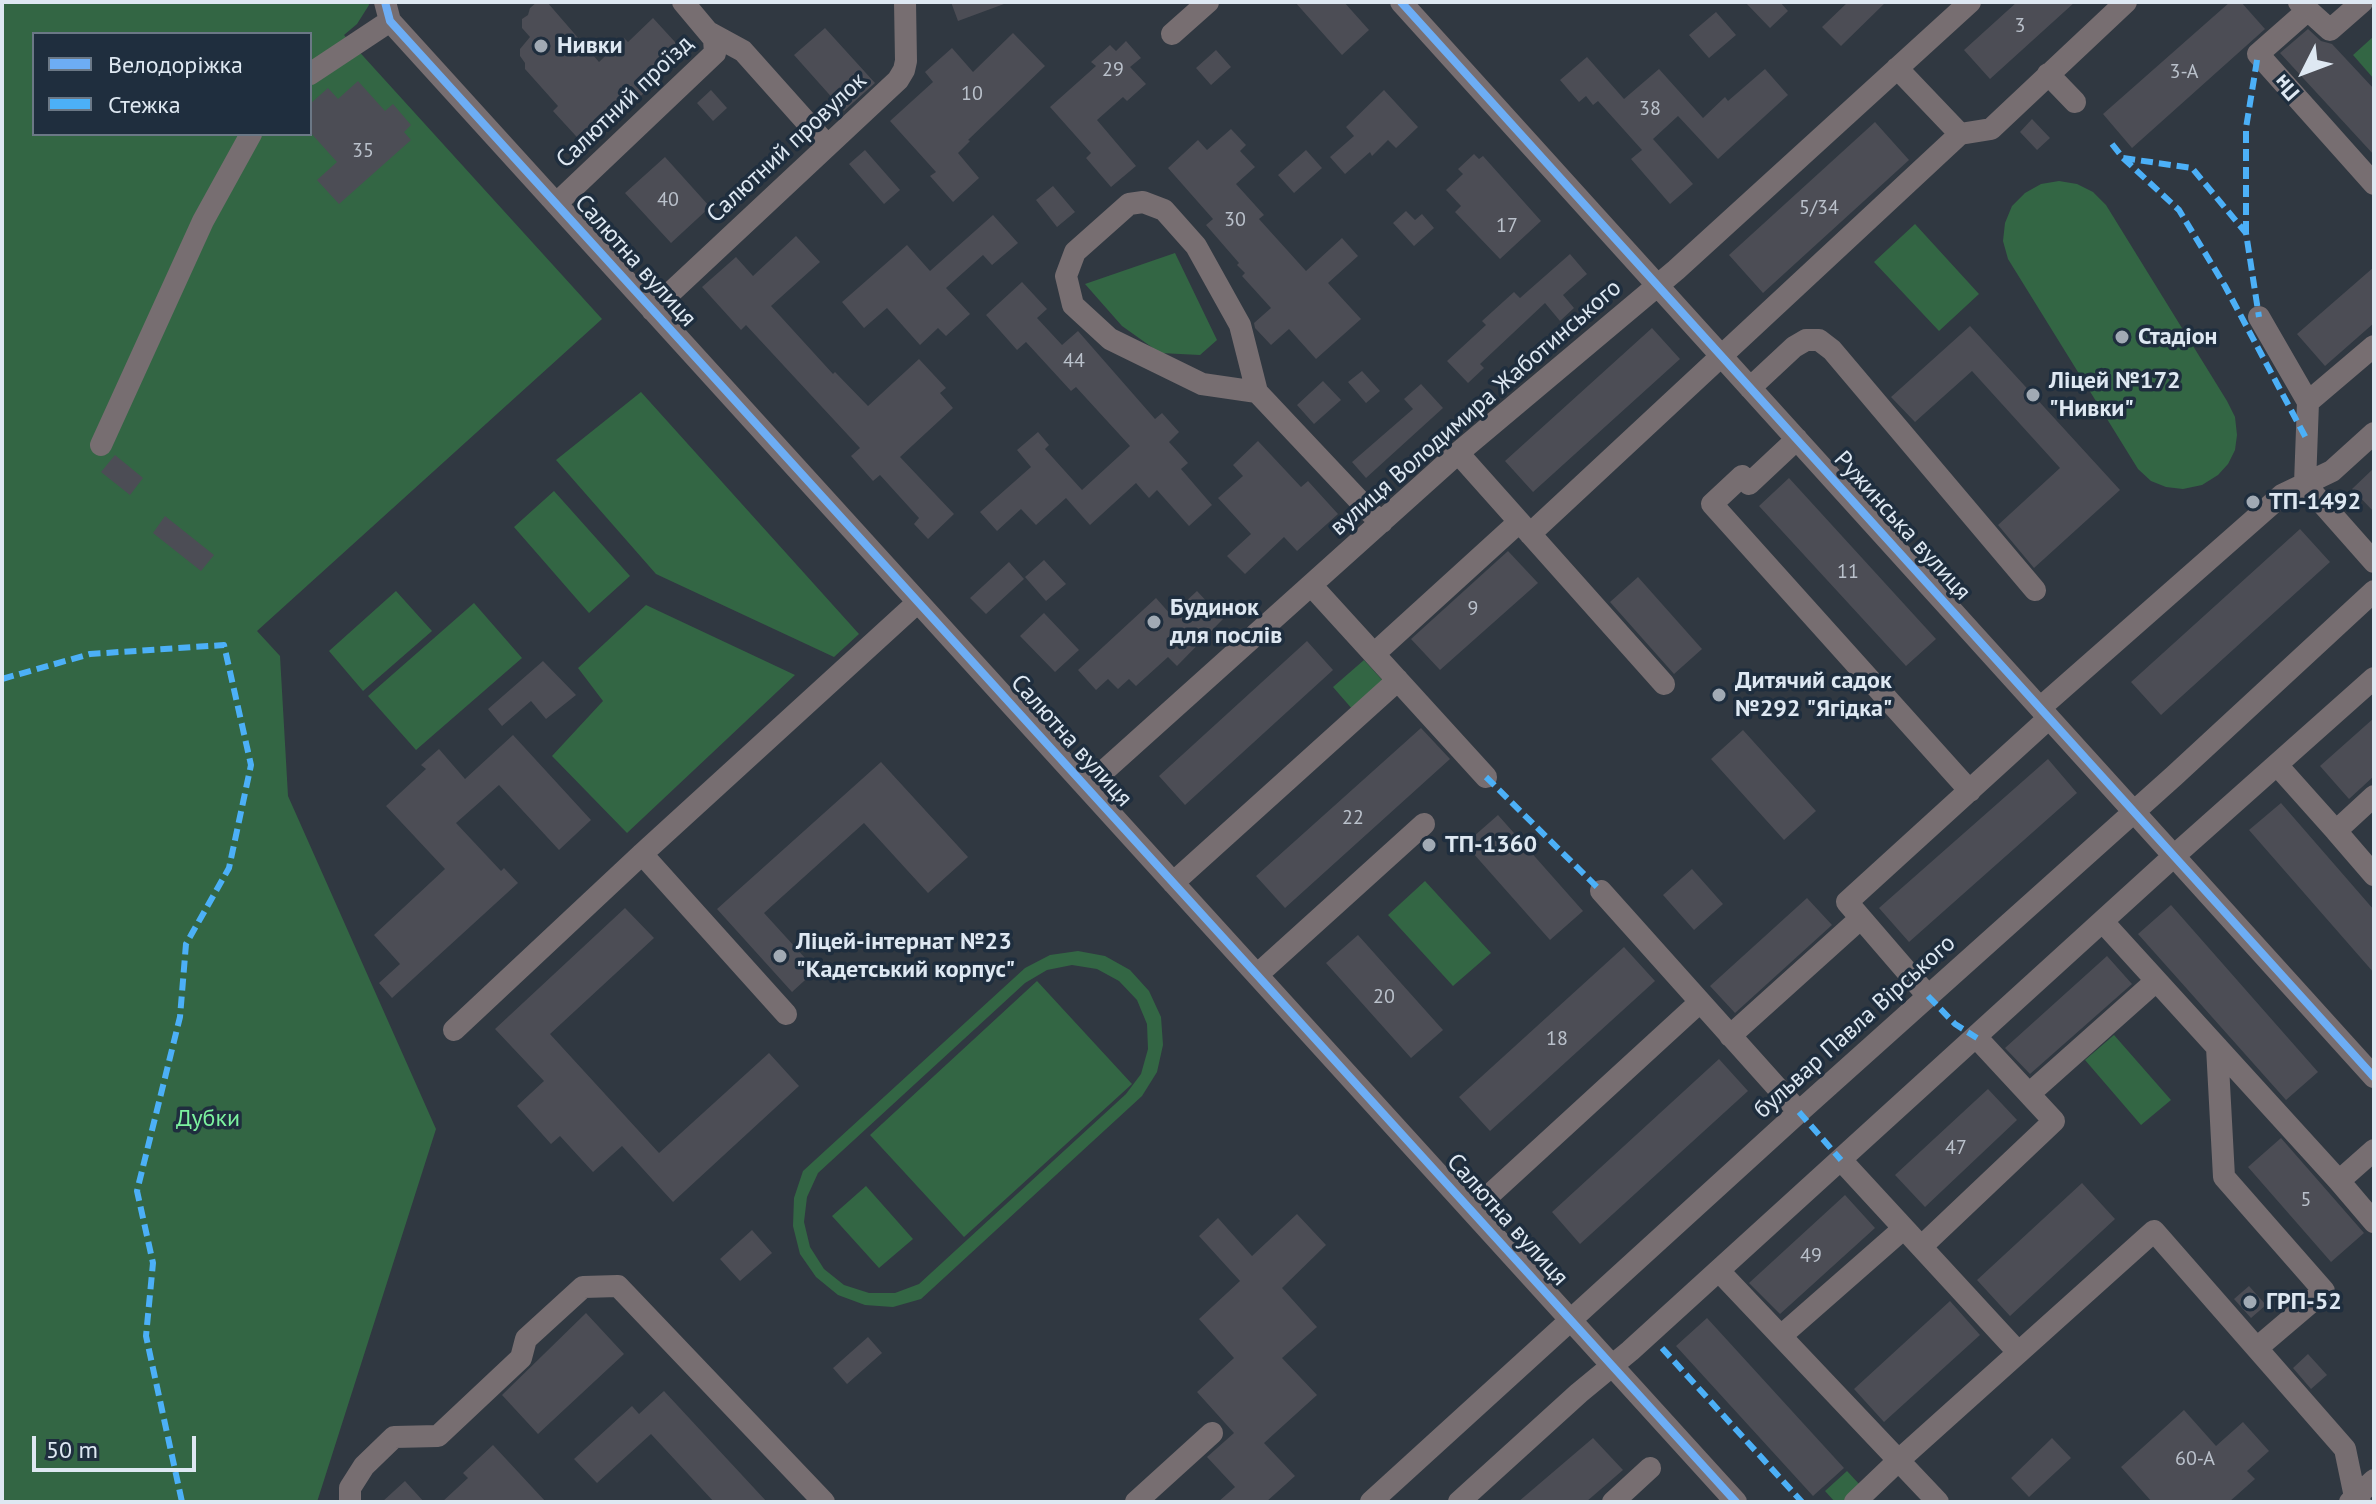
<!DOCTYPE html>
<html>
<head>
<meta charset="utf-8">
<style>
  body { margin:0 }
  #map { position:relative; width:2376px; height:1504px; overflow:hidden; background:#303841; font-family:"PT Sans",sans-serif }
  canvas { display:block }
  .frame { position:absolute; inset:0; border:4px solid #dee8f2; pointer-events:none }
  .legend { position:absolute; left:32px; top:32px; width:280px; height:104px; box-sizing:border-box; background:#1f2e3e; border:2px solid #6b7886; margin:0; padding:10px 14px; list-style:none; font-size:24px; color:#dee8f2 }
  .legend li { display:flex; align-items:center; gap:16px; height:40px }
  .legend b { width:40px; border:2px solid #6b7886 }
  .north { position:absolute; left:2264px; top:32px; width:80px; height:80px; -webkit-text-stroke:6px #1f2e3e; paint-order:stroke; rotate:228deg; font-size:22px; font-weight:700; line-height:32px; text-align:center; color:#dee8f2 }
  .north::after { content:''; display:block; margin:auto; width:28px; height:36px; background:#dee8f2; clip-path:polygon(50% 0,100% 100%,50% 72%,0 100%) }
  .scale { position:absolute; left:32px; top:1436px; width:164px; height:36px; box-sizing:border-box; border:4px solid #dee8f2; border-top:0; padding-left:10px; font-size:24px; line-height:28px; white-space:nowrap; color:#dee8f2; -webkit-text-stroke:6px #1f2e3e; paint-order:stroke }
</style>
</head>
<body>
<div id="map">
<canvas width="2376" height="1504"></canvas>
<div class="frame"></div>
<ul class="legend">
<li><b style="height:10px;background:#6dadf4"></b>Велодоріжка</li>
<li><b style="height:10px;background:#4cb0f7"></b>Стежка</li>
</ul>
<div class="north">Пн</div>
<div class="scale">50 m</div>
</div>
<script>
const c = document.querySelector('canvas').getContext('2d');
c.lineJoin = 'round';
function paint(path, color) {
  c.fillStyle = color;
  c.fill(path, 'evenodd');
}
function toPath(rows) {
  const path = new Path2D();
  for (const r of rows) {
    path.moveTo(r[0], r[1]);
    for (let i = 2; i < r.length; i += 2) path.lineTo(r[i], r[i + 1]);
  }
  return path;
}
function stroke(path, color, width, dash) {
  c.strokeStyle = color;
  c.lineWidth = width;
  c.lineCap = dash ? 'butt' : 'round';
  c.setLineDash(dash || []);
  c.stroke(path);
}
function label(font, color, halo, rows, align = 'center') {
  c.font = font + ' "PT Sans",sans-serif';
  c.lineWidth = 7;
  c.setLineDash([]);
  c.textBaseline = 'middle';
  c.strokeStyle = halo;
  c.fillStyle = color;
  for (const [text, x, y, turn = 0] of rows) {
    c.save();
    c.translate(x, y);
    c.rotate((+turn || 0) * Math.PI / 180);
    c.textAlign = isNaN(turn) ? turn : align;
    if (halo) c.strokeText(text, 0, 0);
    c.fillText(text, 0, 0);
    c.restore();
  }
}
paint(toPath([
  [2,2,368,2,369,5,357,24,344,35,602,319,257,631,280,656,288,796,436,1129,317,1502,2,1502],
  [34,34,310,34,310,134,34,134],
  [2374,36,2374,79,2353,55],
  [2059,181,2077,184,2093,192,2106,205,2227,401,2235,417,2237,435,2235,450,2228,464,2218,475,2202,485,2183,489,2166,487,2151,481,2138,469,2008,259,2003,241,2005,223,2012,206,2025,193,2041,184],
  [1915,224,1979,294,1939,331,1874,262],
  [1175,253,1217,340,1200,355,1160,353,1122,326,1085,284],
  [641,392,859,634,834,657,656,574,556,460],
  [554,491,630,576,589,613,514,527],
  [396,591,432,631,363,691,329,651],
  [474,603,522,658,416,750,368,696],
  [646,605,795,675,627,833,552,756,603,701,578,668],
  [1364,660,1384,682,1353,710,1333,687],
  [1425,881,1491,953,1453,986,1388,915],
  [1078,951,1105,956,1130,970,1149,991,1161,1017,1163,1045,1157,1072,1142,1096,921,1299,893,1307,865,1305,838,1295,816,1277,800,1254,793,1226,794,1198,803,1171,1025,968,1050,955],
  [1072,965,1097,969,1119,981,1137,1000,1147,1024,1148,1049,1141,1074,1126,1094,919,1284,895,1293,869,1293,844,1285,824,1269,810,1247,804,1222,807,1197,818,1173,1025,983,1047,970],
  [1037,981,1132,1084,964,1237,870,1135],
  [2114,1035,2171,1100,2141,1125,2085,1060],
  [866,1186,913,1239,879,1268,832,1216],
  [1847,1471,1860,1485,1842,1502,1835,1502,1825,1491]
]), '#364');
paint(toPath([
  [537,2,547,2,599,62,624,38,628,42,653,18,686,54,586,147,553,111,558,106,525,69,525,63,520,56,520,49,530,37,522,28,522,19,528,15,530,8],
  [951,2,1004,2,1004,4,958,21],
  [1295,2,1344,2,1369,30,1342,55],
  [1745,2,1780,2,1788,11,1770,28],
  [1848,2,1886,2,1841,46,1822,27],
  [2017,2,2075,2,1990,79,1964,50],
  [2230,2,2241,2,2265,29,2132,148,2103,114],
  [1716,12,1736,35,1709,58,1689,35],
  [825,28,875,83,844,111,794,55],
  [2308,29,2321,41,2332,44,2374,89,2374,155,2280,53],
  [1013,33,1045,66,968,140,970,141,958,153,979,178,953,202,930,176,936,172,890,121,933,82,925,72,952,48,973,72],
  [1126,41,1141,58,1130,67,1146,84,1127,101,1123,97,1097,120,1136,166,1111,187,1086,158,1091,153,1050,107,1096,66,1091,62,1110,45,1116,51],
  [1216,50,1231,67,1211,85,1196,68],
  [1587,57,1624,99,1659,69,1703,118,1725,97,1728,101,1765,69,1788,95,1718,159,1678,116,1653,139,1693,184,1670,204,1631,159,1642,150,1598,101,1593,105,1586,96,1579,102,1560,80],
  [358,81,385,111,393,104,411,125,404,132,411,140,339,204,317,180,337,162,310,132,310,104,328,88,338,99],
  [711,90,727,108,713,121,697,103],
  [1384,90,1418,127,1396,148,1388,140,1372,156,1370,152,1345,174,1330,157,1354,136,1346,127],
  [2032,119,2050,138,2037,150,2020,132],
  [1875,122,1909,160,1763,293,1729,255],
  [1231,129,1246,145,1240,151,1255,167,1236,184,1264,215,1259,219,1306,271,1342,238,1358,256,1328,283,1361,319,1316,359,1289,329,1271,345,1255,328,1254,323,1271,308,1242,276,1245,273,1237,265,1239,263,1206,225,1213,219,1168,168,1198,140,1207,150],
  [865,150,900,190,884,204,849,164],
  [1306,150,1322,168,1294,193,1278,175],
  [1474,154,1479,159,1483,156,1541,221,1500,259,1455,212,1461,206,1446,190,1463,174,1458,169],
  [665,157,710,207,671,243,625,193],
  [1053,186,1075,212,1057,227,1036,200],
  [1406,211,1415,220,1422,214,1434,228,1414,246,1393,223],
  [993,215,1018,243,992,265,983,255,946,288,970,314,946,336,938,328,920,345,887,308,864,328,842,302,907,245,930,271],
  [796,236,820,262,771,306,833,374,835,372,868,406,919,359,946,388,940,393,953,408,900,457,954,514,928,539,914,524,919,518,880,475,873,481,851,456,860,448,746,325,741,330,702,287,736,257,753,276],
  [1570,254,1587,274,1563,295,1574,308,1560,321,1545,303,1480,364,1484,368,1468,383,1447,361,1486,325,1482,321,1514,292,1520,298],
  [2374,267,2374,323,2325,366,2297,334],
  [1022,282,1047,309,1037,318,1062,345,1078,331,1155,419,1162,413,1179,432,1169,442,1188,463,1181,469,1212,505,1189,526,1157,490,1149,498,1136,483,1090,525,1066,498,1036,525,1021,509,997,531,980,512,1031,467,1017,450,1038,432,1049,445,1045,449,1082,490,1130,446,1076,387,1071,391,1026,342,1017,350,986,315],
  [1970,326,2120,490,2034,568,1998,525,2060,468,1972,371,1915,422,1891,397],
  [1652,328,1680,359,1533,492,1505,461],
  [1362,371,1380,391,1366,403,1348,382],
  [1323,381,1341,400,1314,424,1297,405],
  [1421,384,1443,408,1366,478,1352,462,1413,409,1404,399],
  [1258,441,1301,487,1308,481,1338,514,1297,551,1284,537,1245,574,1227,556,1251,534,1218,498,1243,476,1233,465],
  [115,455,143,478,130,495,101,472],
  [2374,468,2374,512,2352,489],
  [1789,478,1936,639,1906,666,1759,506],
  [165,516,214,555,201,571,153,533],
  [2300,529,2330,562,2161,715,2131,682],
  [1508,551,1538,583,1440,670,1411,639],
  [1044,560,1066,584,1046,601,1025,577],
  [1009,562,1024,579,986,614,970,598],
  [1638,577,1702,649,1674,674,1610,602],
  [1197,591,1223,619,1177,666,1168,657,1136,686,1129,679,1118,689,1108,679,1096,690,1078,670,1156,598,1171,615],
  [1044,613,1079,650,1055,672,1020,636],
  [1307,641,1333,670,1185,805,1159,776],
  [543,661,576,695,546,719,531,701,502,726,488,709],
  [2374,718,2374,776,2349,799,2320,766],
  [1421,728,1450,759,1285,908,1256,876],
  [1743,730,1816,811,1784,840,1711,759],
  [513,735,591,820,559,850,499,785,456,823,501,871,504,868,518,883,392,998,379,983,400,964,374,935,445,869,386,806,426,769,421,765,439,749,465,779],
  [2048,759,2077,793,1909,942,1879,908],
  [881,762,968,857,928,893,864,823,764,913,816,970,792,992,717,909],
  [2281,803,2374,910,2374,973,2249,830],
  [1498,815,1583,911,1550,940,1465,844],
  [1692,869,1723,904,1694,930,1663,895],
  [1807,898,1832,925,1735,1013,1710,986],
  [2171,905,2318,1072,2286,1100,2138,934],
  [625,908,654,938,550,1034,659,1153,769,1053,799,1086,673,1202,622,1146,593,1172,560,1136,551,1144,517,1106,544,1081,495,1029],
  [1358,935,1443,1030,1411,1058,1326,963],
  [1624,947,1655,981,1490,1131,1459,1097],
  [2107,956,2132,984,2030,1074,2005,1048],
  [1719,1059,1748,1091,1580,1244,1552,1212],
  [1988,1089,2017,1120,1925,1207,1895,1175],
  [2281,1138,2364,1233,2331,1262,2248,1167],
  [2082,1183,2115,1219,2010,1316,1977,1280],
  [1845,1195,1875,1228,1780,1314,1749,1283],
  [1297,1214,1326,1245,1282,1288,1317,1327,1282,1358,1317,1395,1264,1443,1295,1476,1266,1502,1218,1502,1235,1487,1207,1457,1234,1433,1197,1392,1234,1358,1199,1319,1240,1281,1199,1236,1218,1218,1252,1256],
  [752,1230,772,1253,740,1281,720,1259],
  [2249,1286,2266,1305,2251,1318,2234,1299],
  [1950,1301,1980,1335,1884,1422,1854,1389],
  [586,1313,624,1354,538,1434,502,1395],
  [1707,1318,1844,1468,1813,1496,1676,1346],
  [868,1337,882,1353,847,1384,833,1368],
  [2308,1354,2327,1375,2311,1389,2293,1368],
  [664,1391,767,1502,714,1502,651,1434,597,1483,574,1459,632,1406,639,1414],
  [2184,1410,2216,1446,2243,1422,2269,1451,2247,1471,2255,1479,2229,1502,2152,1502,2121,1467],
  [1593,1438,1623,1470,1586,1502,1518,1502],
  [2052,1438,2071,1458,2029,1497,2011,1478],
  [493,1445,546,1502,442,1502,468,1478,463,1473],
  [405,1481,424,1502,382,1502]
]), '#4c4d55');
stroke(toPath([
  [385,2,390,21,1736,1502],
  [1401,2,2374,1077],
  [2299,2,2330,30,2362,2],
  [2308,10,2258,54,2374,184],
  [710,33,743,51,827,145],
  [1172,34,1208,2],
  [1897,68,1960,134],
  [310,74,390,21],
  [2048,74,2075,102],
  [556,204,715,53,714,39,683,2],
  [652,310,898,80,904,70,906,61,905,2],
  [2259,317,2308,402],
  [2374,346,2308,402,2305,484,2374,562],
  [1750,388,1794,347,1806,340,1819,340,1832,350,2035,590],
  [1257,392,1202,384,1110,339,1073,305,1066,276,1075,252,1129,204,1143,202,1164,210,1196,246,1240,325,1257,392,1371,513,1382,522],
  [1797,439,1749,484,1742,476,1712,504,1970,791],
  [101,445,203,221,251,134],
  [1458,453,1664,684],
  [1530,534,1960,134,1991,129,2126,2],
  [1311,585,1486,777],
  [1374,654,1519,522],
  [2040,708,2282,495,2332,471,2374,433],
  [2277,765,2336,831,2374,796],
  [1086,787,1458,453,1676,270,1970,2],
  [2336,831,2374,875],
  [642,854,786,1014],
  [1173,883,1398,680],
  [1601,891,1799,1112],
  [2103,922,2339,1181,2374,1222],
  [1257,975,1424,824],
  [1928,996,1847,902,2049,718],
  [454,1030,642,854,918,602],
  [1730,1036,1861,918],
  [2217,1047,2224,1177,2324,1291,2257,1348],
  [2029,1094,2156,981],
  [1841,1160,2018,1352],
  [2339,1181,2374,1150],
  [1472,1211,1700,1002],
  [1921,1247,2054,1121,1977,1038],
  [1719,1271,1938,1502],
  [1781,1336,1903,1229],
  [350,1502,350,1488,364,1466,394,1437,438,1436,521,1358,526,1339,583,1287,618,1286,824,1502],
  [1136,1502,1212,1433],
  [1371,1502,1799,1112,2174,776,2374,591],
  [1459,1502,1579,1393,1630,1351,2174,856,2374,678],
  [1613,1502,1650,1468],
  [1855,1502,1899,1460,2154,1231,2345,1449,2355,1497,2360,1502],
  [2350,1502,2374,1480]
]), '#776e71', 22);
stroke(toPath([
  [2112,144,2123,158,2192,168,2246,233,2259,317],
  [2123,158,2179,210,2225,286,2307,440],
  [2246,233,2246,128,2258,54],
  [2,679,90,654,224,645,251,765,229,868,186,944,180,1017,137,1191,153,1263,146,1336,182,1502],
  [1486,777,1601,891],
  [1928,996,1955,1024,1977,1038],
  [1799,1112,1841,1160],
  [1662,1348,1802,1502]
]), '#4cb0f7', 6, [12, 6]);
stroke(toPath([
  [385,2,390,21,1736,1502],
  [1401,2,2374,1077]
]), '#6dadf4', 8);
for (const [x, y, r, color] of [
  [541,46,8,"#a1aab4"],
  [2122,337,8,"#a1aab4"],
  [2033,395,8,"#a1aab4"],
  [2253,502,8,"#a1aab4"],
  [1154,622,8,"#a1aab4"],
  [1719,695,8,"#a1aab4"],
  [1429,845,8,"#a1aab4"],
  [780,956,8,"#a1aab4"],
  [2250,1302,8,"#a1aab4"]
]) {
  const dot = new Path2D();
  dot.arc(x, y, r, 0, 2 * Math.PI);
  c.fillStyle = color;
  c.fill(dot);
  stroke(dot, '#1f2e3e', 3);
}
label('20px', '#bac1cb', null, [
  ["3",2020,26],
  ["29",1113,70],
  ["3-А",2184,72],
  ["10",972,94],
  ["38",1650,109],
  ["35",363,151],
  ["40",668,200],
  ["5/34",1819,208],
  ["30",1235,220],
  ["17",1507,226],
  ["44",1074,361],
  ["11",1848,572],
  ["9",1473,609],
  ["22",1353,818],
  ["20",1384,997],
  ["18",1557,1039],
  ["47",1956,1148],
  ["5",2306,1200],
  ["49",1811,1256],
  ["60-А",2195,1459]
]);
label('bold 24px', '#dee8f2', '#1f2e3e', [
  ["Нивки",557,46],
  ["Стадіон",2138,337],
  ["Ліцей №172",2049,381],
  ["\"Нивки\"",2049,409],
  ["ТП-1492",2269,502],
  ["Будинок",1170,608],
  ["для послів",1170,636],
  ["Дитячий садок",1735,681],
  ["№292 \"Ягідка\"",1735,709],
  ["ТП-1360",1445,845],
  ["Ліцей-інтернат №23",796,942],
  ["\"Кадетський корпус\"",796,970],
  ["ГРП-52",2266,1302]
], 'left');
label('24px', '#dee8f2', '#1f2e3e', [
  ["Салютний проїзд",625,102,-44],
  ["Салютний провулок",787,148,-43],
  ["Салютна вулиця",635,261,48],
  ["вулиця Володимира Жаботинського",1476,408,-41],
  ["Ружинська вулиця",1902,526,48],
  ["Салютна вулиця",1071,741,48],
  ["бульвар Павла Вірського",1855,1027,-42],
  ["Салютна вулиця",1507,1220,48]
]);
label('24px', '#7cf29f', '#1f2e3e', [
  ["Дубки",208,1119]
]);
</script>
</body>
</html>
